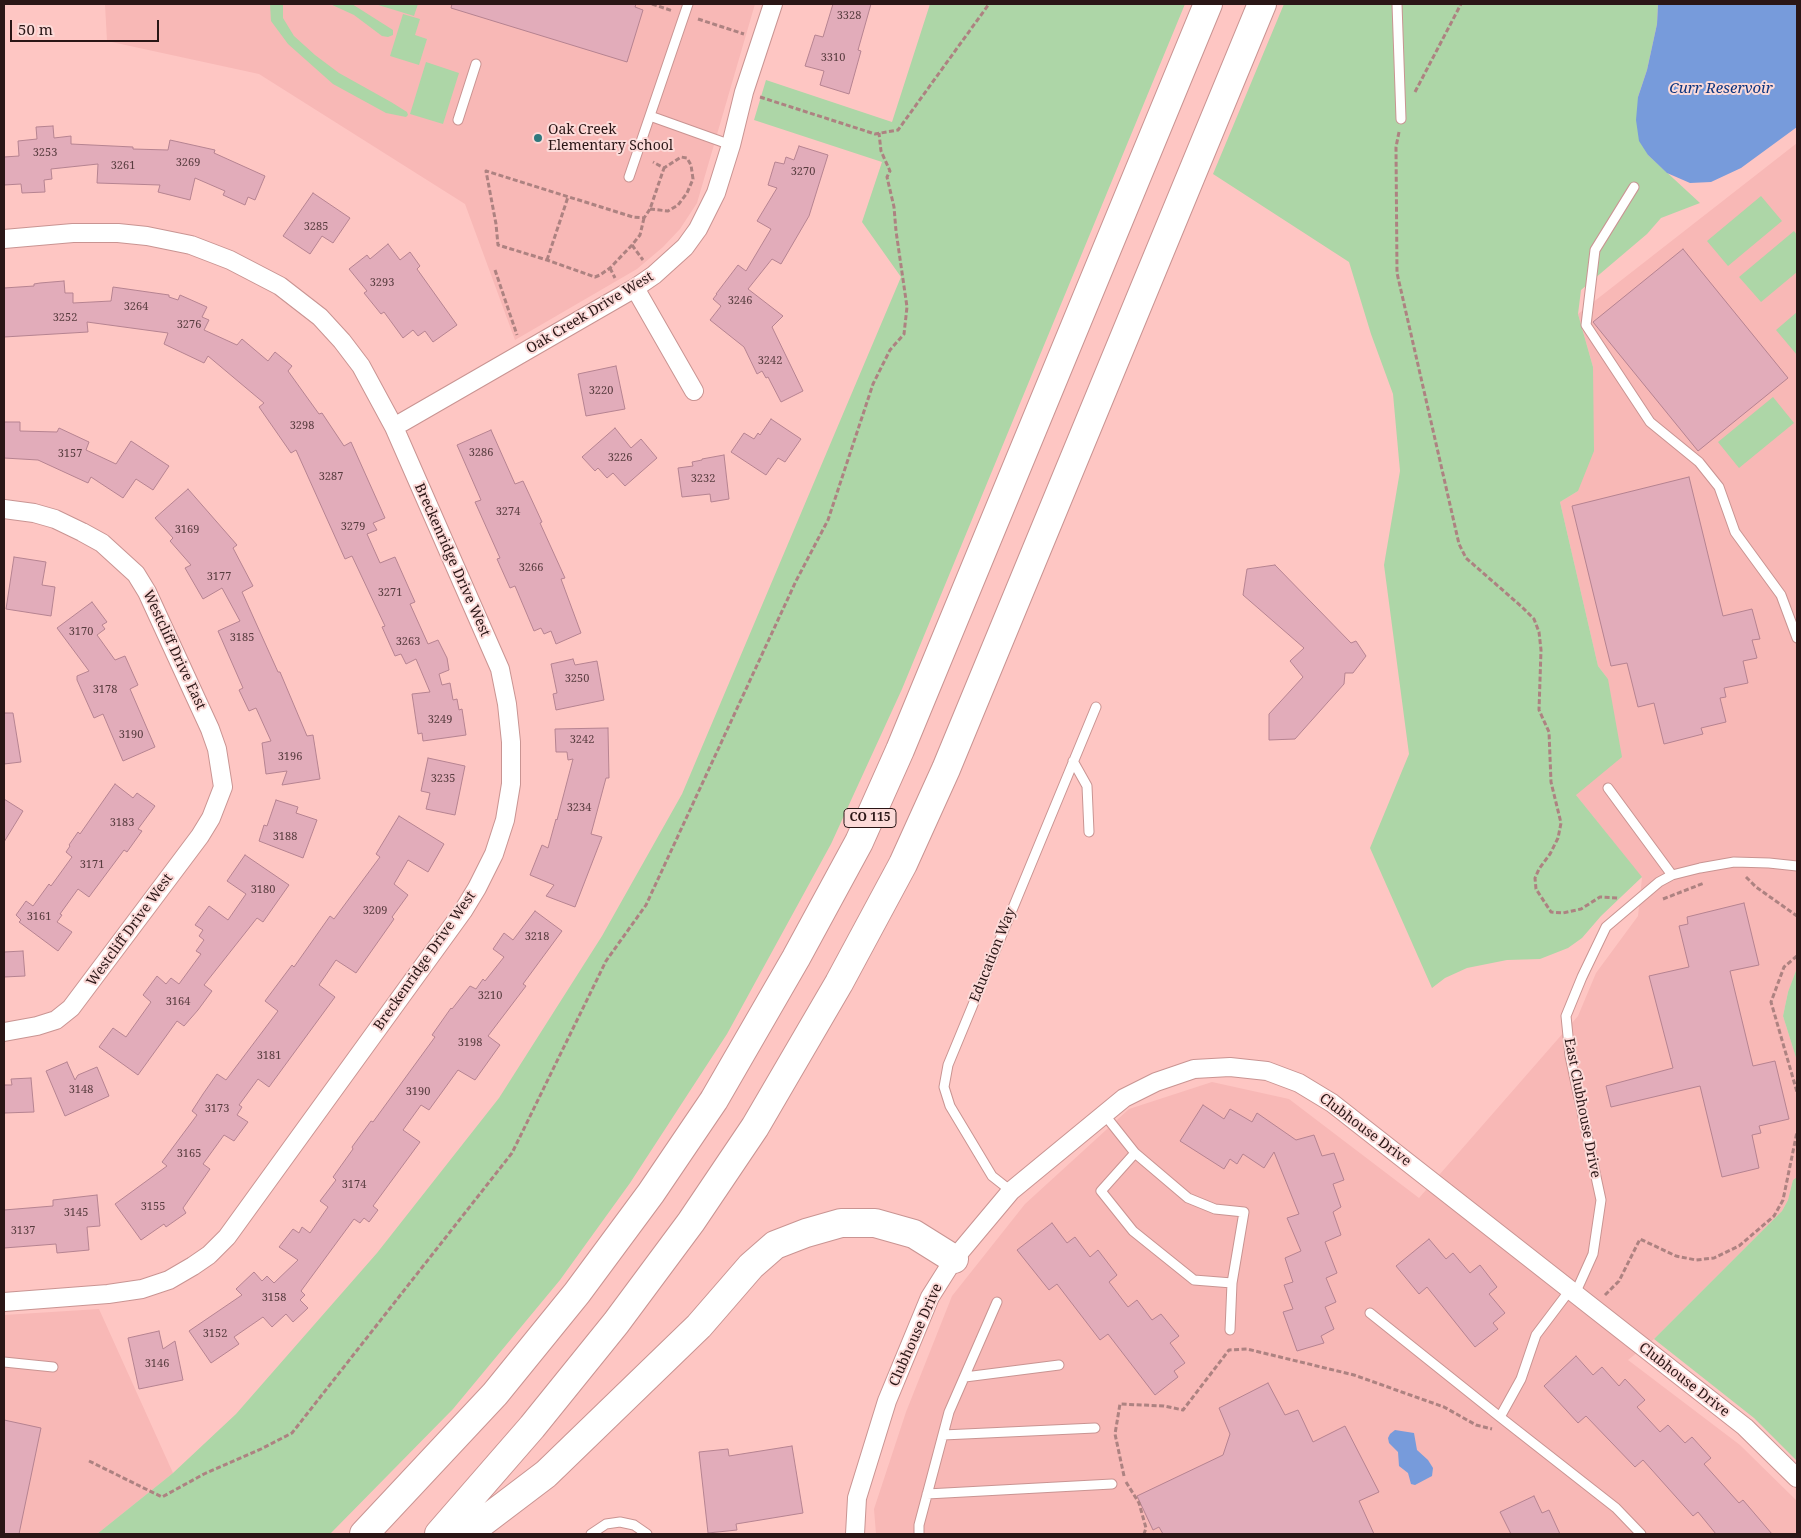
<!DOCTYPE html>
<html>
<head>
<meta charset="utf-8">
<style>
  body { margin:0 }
  #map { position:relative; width:1801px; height:1538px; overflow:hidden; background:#fec6c3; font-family:"Noto Serif",serif }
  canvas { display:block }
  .frame { position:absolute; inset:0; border:5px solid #2a1616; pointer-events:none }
  .scale { position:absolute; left:10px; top:20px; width:149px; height:22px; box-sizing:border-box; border:2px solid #2a1616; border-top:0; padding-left:6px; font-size:15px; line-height:18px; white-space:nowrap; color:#2a1616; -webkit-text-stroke:4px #fcdad8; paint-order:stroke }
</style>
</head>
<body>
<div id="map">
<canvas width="1801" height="1538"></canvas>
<div class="frame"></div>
<div class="scale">50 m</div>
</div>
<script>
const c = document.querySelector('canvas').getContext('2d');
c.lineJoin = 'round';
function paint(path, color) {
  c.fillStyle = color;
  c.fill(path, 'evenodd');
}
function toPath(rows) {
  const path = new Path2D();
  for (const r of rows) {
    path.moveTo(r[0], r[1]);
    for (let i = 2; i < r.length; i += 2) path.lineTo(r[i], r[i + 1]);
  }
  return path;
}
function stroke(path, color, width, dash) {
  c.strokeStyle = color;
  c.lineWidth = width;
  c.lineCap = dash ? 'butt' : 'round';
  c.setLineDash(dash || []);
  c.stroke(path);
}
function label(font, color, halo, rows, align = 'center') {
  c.font = font + ' "Noto Serif",serif';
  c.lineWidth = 4;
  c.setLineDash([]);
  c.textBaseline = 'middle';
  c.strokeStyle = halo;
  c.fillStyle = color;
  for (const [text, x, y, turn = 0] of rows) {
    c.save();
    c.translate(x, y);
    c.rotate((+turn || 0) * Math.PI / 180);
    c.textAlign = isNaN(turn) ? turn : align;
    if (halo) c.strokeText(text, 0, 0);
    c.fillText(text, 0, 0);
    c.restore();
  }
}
paint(toPath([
  [105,4,755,4,697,203,680,229,663,247,637,269,515,340,465,204,259,74,107,41],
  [1797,143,1797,968,1788,992,1783,1016,1797,1061,1797,1177,1793,1180,1788,1200,1782,1211,1654,1339,1628,1360,1740,1445,1797,1501,1797,1534,876,1534,874,1509,906,1412,952,1296,1025,1204,1129,1109,1212,1082,1289,1099,1419,1198,1578,1016,1596,973,1638,916,1642,878,1576,795,1608,679,1598,666,1560,502,1578,491,1593,367,1578,314],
  [99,1309,173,1473,97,1534,4,1534,4,1315]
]), '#f8b8b6');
paint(toPath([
  [270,4,283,4,283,18,294,36,315,55,339,73,391,102,407,112,408,115,406,117,386,113,333,84,288,44,271,21],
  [330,4,352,4,393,30,393,35,388,37,382,36,354,15],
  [375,4,418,4,414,16],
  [930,4,1185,4,902,689,831,844,727,1034,630,1183,560,1280,453,1409,330,1534,97,1534,173,1473,236,1414,377,1253,499,1098,602,936,682,794,901,277,862,222,882,162,754,120,766,80,892,122],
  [1284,4,1658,4,1657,24,1647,70,1638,97,1648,155,1700,203,1661,218,1647,234,1581,290,1578,314,1593,367,1594,451,1578,491,1560,502,1598,666,1608,679,1622,757,1576,795,1642,877,1601,916,1582,938,1568,948,1540,959,1507,960,1467,968,1445,978,1432,988,1370,848,1409,754,1384,565,1400,471,1393,394,1371,334,1349,262,1213,174],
  [403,14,420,19,415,35,427,39,419,65,390,56],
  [426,62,459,73,443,124,410,114],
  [1761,196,1782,221,1728,266,1707,241],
  [1794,231,1797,235,1797,272,1761,302,1739,277],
  [1797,312,1797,355,1776,330],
  [1773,397,1794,423,1739,468,1718,442],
  [1797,968,1797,1061,1783,1016,1788,992],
  [1797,1177,1797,1461,1754,1418,1654,1339,1782,1211,1788,1200,1793,1180]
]), '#add6a7');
paint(toPath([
  [1658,4,1797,4,1797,127,1741,168,1711,182,1690,183,1667,173,1648,155,1639,141,1636,120,1638,97,1647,70,1657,24],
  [1395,1430,1414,1433,1417,1450,1428,1460,1433,1468,1432,1476,1415,1485,1411,1484,1408,1473,1399,1466,1398,1452,1389,1443,1388,1438,1390,1434]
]), '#779bdb');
const building = toPath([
  [452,4,636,4,635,7,643,10,627,62,451,8,452,4],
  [833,4,871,4,858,50,861,51,849,94,820,85,824,71,805,66,815,35,823,37,833,4],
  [53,126,54,138,71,136,71,144,133,147,133,149,168,150,170,140,215,150,214,153,265,176,255,200,248,197,245,205,223,195,225,191,195,178,190,200,158,192,160,185,97,183,98,164,51,169,52,179,44,180,45,192,22,193,21,184,4,185,4,157,19,156,18,141,37,139,36,127,53,126],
  [799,146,828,155,809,216,781,264,772,259,748,289,783,316,772,327,803,391,781,402,768,377,766,378,762,371,757,374,744,347,710,320,721,306,713,299,717,294,716,294,738,265,746,271,771,229,757,221,777,188,768,185,775,162,784,164,786,157,794,160,799,146],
  [313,193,350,218,333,243,322,236,310,254,283,236,313,193],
  [388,244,400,260,410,252,420,266,417,269,457,325,433,342,425,331,418,336,413,330,403,338,384,312,381,314,364,293,367,291,349,269,367,255,370,259,388,244],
  [1683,249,1788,378,1698,451,1593,322,1683,249],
  [64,281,65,293,73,293,73,303,111,301,113,287,169,295,169,297,178,300,180,295,207,307,202,317,209,320,204,330,237,345,242,339,268,361,275,352,292,366,288,371,319,414,322,413,344,446,351,442,385,518,373,523,377,530,367,534,380,563,395,557,415,602,410,604,428,644,438,640,447,658,449,670,439,674,442,685,450,683,453,700,457,699,459,710,462,709,466,735,423,741,422,733,418,734,412,694,430,692,416,659,406,664,401,654,395,656,382,627,385,626,352,556,345,559,296,450,291,453,259,407,264,403,208,356,204,363,164,344,168,333,87,322,88,332,4,337,4,288,34,286,34,284,40,283,64,281],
  [616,366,625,409,586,416,578,374,616,366],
  [771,419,801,439,785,462,778,458,766,475,731,452,744,433,754,439,758,433,760,435,771,419],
  [4,422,20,422,20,431,57,432,59,428,89,442,86,450,116,464,131,441,169,466,153,490,136,479,123,498,91,477,88,483,38,460,4,458,4,422],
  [615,428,631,448,641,439,657,458,625,486,613,473,607,478,598,468,595,471,582,457,615,428],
  [491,430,515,484,523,481,542,522,540,523,565,578,561,579,581,633,556,644,551,631,544,634,541,628,534,631,515,586,510,588,497,559,500,558,475,502,481,500,457,445,491,430],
  [724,455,729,499,711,502,710,494,682,497,678,468,693,466,692,462,702,460,702,459,724,455],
  [1689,477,1723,616,1752,609,1760,639,1752,640,1757,658,1743,661,1748,683,1724,688,1726,697,1720,698,1726,722,1701,728,1703,734,1664,744,1654,703,1638,707,1627,663,1611,666,1572,506,1689,477],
  [188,489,237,545,233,548,253,586,242,592,278,672,280,672,307,736,313,735,320,779,282,785,287,771,266,774,262,743,271,741,256,708,249,711,239,690,243,688,218,631,240,621,222,588,203,599,185,568,191,565,170,541,173,538,155,518,188,489],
  [14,557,46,562,42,585,55,587,51,616,6,609,14,557],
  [1275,565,1351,643,1356,641,1366,656,1353,673,1345,673,1344,684,1295,739,1269,740,1269,714,1303,677,1290,661,1304,648,1243,595,1247,569,1275,565],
  [92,602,107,622,102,625,105,629,97,635,115,660,125,656,138,685,130,689,155,747,123,761,103,714,94,718,77,680,77,676,89,671,57,628,92,602],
  [573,659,575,665,597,661,604,700,556,710,553,694,557,693,551,664,573,659],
  [4,713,13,713,21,762,4,764,4,713],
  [608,728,609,778,606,778,591,834,602,837,575,907,546,896,554,885,530,875,542,845,548,848,556,819,557,820,573,759,568,760,567,752,556,752,555,729,608,728],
  [428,758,465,766,455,815,426,809,430,793,421,791,428,758],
  [115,784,133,798,137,793,155,806,138,829,142,831,127,852,124,850,89,897,78,889,60,914,62,915,57,922,72,932,58,951,19,922,21,920,16,915,26,901,33,906,49,884,51,886,72,857,66,852,70,846,69,845,78,832,80,834,115,784],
  [4,799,23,811,4,842,4,799],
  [276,800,298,807,296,813,317,820,303,858,259,841,264,825,267,826,276,800],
  [399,816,444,844,428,872,408,860,394,884,408,895,392,917,394,919,356,973,336,960,319,985,335,997,269,1087,258,1079,239,1105,242,1107,237,1115,248,1122,234,1141,224,1135,203,1164,210,1169,183,1208,186,1213,166,1227,164,1224,141,1240,115,1204,167,1166,162,1162,197,1115,192,1111,203,1094,217,1074,226,1080,278,1011,265,1001,292,965,294,967,330,916,334,919,380,857,376,854,399,816],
  [245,855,289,885,263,922,257,918,204,985,212,991,198,1010,184,1026,177,1021,138,1075,99,1047,113,1028,126,1037,151,1002,143,995,157,976,166,984,171,978,179,984,201,954,196,951,204,940,199,936,203,930,195,925,209,906,228,920,246,894,227,881,245,855],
  [1744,903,1759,965,1730,971,1753,1066,1775,1061,1789,1119,1759,1126,1761,1133,1752,1135,1759,1168,1722,1177,1700,1086,1611,1107,1606,1086,1673,1068,1649,976,1689,967,1679,926,1688,924,1687,917,1744,903],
  [535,911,562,931,523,984,526,986,488,1036,500,1045,475,1080,458,1070,429,1110,421,1105,403,1130,420,1142,373,1206,378,1210,369,1222,364,1218,360,1223,354,1219,301,1291,305,1295,300,1300,308,1308,293,1322,286,1314,272,1327,263,1317,234,1337,239,1344,211,1363,189,1331,242,1295,236,1289,254,1272,262,1281,267,1276,274,1283,298,1260,279,1247,293,1229,299,1233,302,1227,310,1233,328,1207,320,1201,336,1180,333,1177,353,1149,352,1147,371,1121,373,1122,435,1037,432,1035,451,1008,452,1009,470,986,476,989,483,979,485,981,504,957,493,949,504,933,513,940,535,911],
  [23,951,25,976,4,977,4,952,23,951],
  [67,1062,75,1080,78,1075,97,1067,109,1096,65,1116,46,1071,67,1062],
  [31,1078,34,1112,4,1113,4,1085,12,1085,11,1079,31,1078],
  [1203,1105,1224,1119,1230,1109,1252,1122,1257,1113,1296,1140,1314,1135,1322,1156,1334,1153,1344,1180,1333,1184,1341,1207,1333,1212,1341,1235,1325,1242,1337,1273,1326,1278,1336,1302,1325,1307,1334,1329,1321,1336,1324,1343,1297,1351,1283,1312,1293,1309,1284,1285,1293,1282,1285,1258,1301,1251,1287,1218,1299,1214,1274,1152,1264,1168,1243,1154,1237,1164,1230,1159,1224,1169,1180,1141,1203,1105],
  [97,1195,100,1226,87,1227,89,1250,57,1253,56,1244,4,1248,4,1210,53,1206,53,1200,97,1195],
  [1052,1223,1067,1243,1075,1237,1090,1257,1098,1250,1117,1275,1109,1282,1128,1307,1137,1300,1152,1320,1161,1314,1179,1336,1170,1343,1185,1363,1174,1371,1178,1377,1155,1395,1108,1334,1100,1340,1057,1284,1049,1290,1017,1250,1052,1223],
  [1429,1239,1446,1259,1453,1253,1470,1273,1480,1265,1497,1287,1489,1294,1505,1313,1493,1323,1498,1329,1475,1347,1427,1287,1419,1294,1396,1266,1429,1239],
  [159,1331,163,1349,175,1341,183,1380,139,1389,128,1338,159,1331],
  [1576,1356,1593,1375,1602,1367,1619,1386,1625,1379,1645,1400,1637,1407,1660,1432,1668,1425,1685,1443,1692,1437,1711,1458,1704,1464,1739,1503,1743,1500,1772,1534,1716,1534,1698,1512,1693,1516,1643,1460,1635,1467,1586,1416,1578,1423,1544,1386,1576,1356],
  [1268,1383,1285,1415,1298,1410,1313,1442,1345,1426,1379,1492,1359,1501,1374,1534,1163,1534,1159,1527,1153,1530,1137,1496,1223,1455,1230,1434,1219,1408,1268,1383],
  [4,1420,41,1428,19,1534,4,1534,4,1420],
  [792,1446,803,1513,736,1524,737,1530,708,1533,699,1452,728,1449,729,1456,792,1446],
  [1534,1496,1542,1513,1549,1510,1560,1534,1511,1534,1500,1512,1534,1496]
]);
paint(building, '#e2acba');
stroke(building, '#b68391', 1);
const service = toPath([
  [1397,4,1401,119],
  [650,116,731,145],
  [458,120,476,64],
  [629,177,688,4],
  [1634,187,1595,250,1586,325,1650,422,1699,462,1719,487,1735,532,1781,595,1797,638],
  [1073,761,1087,786,1089,832],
  [1608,788,1672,875],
  [1104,1114,1135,1153,1188,1198,1215,1209,1244,1212,1232,1283,1230,1330],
  [1135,1153,1101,1191,1133,1231,1194,1280,1232,1283],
  [1011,1191,992,1176,950,1106,944,1087,948,1065,1096,707],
  [1575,1294,1593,1254,1601,1200,1570,1056,1566,1016,1582,977,1606,927,1659,882,1672,875,1700,868,1734,862,1769,863,1797,866],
  [1370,1313,1500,1417,1521,1379,1536,1335,1570,1290],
  [4,1362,53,1367],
  [965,1377,1059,1365],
  [1500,1417,1616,1508,1641,1534],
  [943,1435,1095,1428],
  [927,1494,1112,1484],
  [591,1534,606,1524,620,1522,634,1525,647,1534],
  [919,1534,919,1525,949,1412,997,1302]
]);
const minor = toPath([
  [4,239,73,233,118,233,147,236,191,245,230,260,280,286,320,317,342,341,361,366,394,427,500,669,507,704,511,742,511,784,505,820,494,854,477,888,463,911,227,1237,209,1255,193,1266,169,1280,142,1289,108,1294,4,1302],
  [635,288,694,391],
  [394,427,635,288,654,275,685,247,698,229,716,193,731,145,744,92,773,4],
  [4,509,34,513,55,519,82,532,102,543,136,574,147,592,210,729,217,749,223,787,211,818,200,836,71,1008,56,1020,37,1026,4,1032],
  [855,1534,857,1498,887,1401,930,1297,954,1259,1011,1191,1124,1098,1156,1082,1194,1069,1230,1067,1267,1071,1299,1083,1332,1103,1745,1427,1797,1478]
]);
const trunk = toPath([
  [364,1534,495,1394,577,1293,651,1193,714,1100,796,958,859,842,900,750,1208,4],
  [439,1534,532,1427,616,1323,691,1222,755,1127,839,983,903,864,946,769,1262,4],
  [467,1534,546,1474,699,1326,751,1266,775,1245,806,1233,841,1223,875,1223,914,1234,954,1259]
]);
stroke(service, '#c99492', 11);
stroke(minor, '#c99492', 20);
stroke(trunk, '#c99492', 30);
stroke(toPath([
  [652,4,673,11],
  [698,19,744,34],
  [1415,92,1461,4],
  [760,97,875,134,898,130,989,4],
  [1399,132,1396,147,1397,273,1459,544,1466,558,1522,607,1534,619,1539,632,1541,650,1539,710,1549,732,1551,782,1561,823,1558,838,1550,854,1539,869,1535,878,1536,889,1551,912,1563,913,1581,909,1600,897,1619,898],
  [650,209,668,211,678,205,687,193,693,179,691,165,687,158,681,157,664,168],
  [644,218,640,235,632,245,610,268,600,275,595,277,547,260,498,245,496,224,486,171,633,217,644,218,650,209,664,168,653,162],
  [632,245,643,260],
  [547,260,568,197],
  [610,268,615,278],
  [495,270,517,335],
  [1746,877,1756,887,1797,916],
  [1663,899,1704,883],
  [1797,956,1784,967,1771,1002,1797,1092],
  [1605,1295,1619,1281,1640,1239,1676,1256,1696,1260,1714,1258,1739,1246,1774,1216,1783,1200,1797,1132],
  [89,1461,162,1497,204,1474,261,1449,292,1433,512,1153,606,961,646,905,796,581,828,520,873,384,890,350,904,334,907,307,896,231,894,207,887,177,890,171,881,151,879,133],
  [1124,1476,1115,1434,1120,1404,1164,1406,1183,1410,1229,1350,1247,1349,1354,1375,1444,1407,1476,1425,1492,1429],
  [1126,1482,1139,1503,1146,1528,1144,1534]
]), '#ad8281', 3, [5, 2.5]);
stroke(service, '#fff', 9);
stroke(minor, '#fff', 18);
stroke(trunk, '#fff', 28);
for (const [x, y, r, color] of [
  [538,138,5,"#2f787d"]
]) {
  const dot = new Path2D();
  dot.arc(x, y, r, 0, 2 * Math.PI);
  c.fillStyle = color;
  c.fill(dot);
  stroke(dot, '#fcdad8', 2);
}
label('11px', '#583c3f', null, [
  ["3328",849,16],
  ["3310",833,58],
  ["3253",45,153],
  ["3269",188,163],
  ["3261",123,166],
  ["3270",803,172],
  ["3285",316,227],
  ["3293",382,283],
  ["3246",740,301],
  ["3264",136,307],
  ["3252",65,318],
  ["3276",189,325],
  ["3242",770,361],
  ["3220",601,391],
  ["3298",302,426],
  ["3286",481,453],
  ["3157",70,454],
  ["3226",620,458],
  ["3287",331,477],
  ["3232",703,479],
  ["3274",508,512],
  ["3279",353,527],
  ["3169",187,530],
  ["3266",531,568],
  ["3177",219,577],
  ["3271",390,593],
  ["3170",81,632],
  ["3185",242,638],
  ["3263",408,642],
  ["3250",577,679],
  ["3178",105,690],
  ["3249",440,720],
  ["3190",131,735],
  ["3242",582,740],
  ["3196",290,757],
  ["3235",443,779],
  ["3234",579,808],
  ["3183",122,823],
  ["3188",285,837],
  ["3171",92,865],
  ["3180",263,890],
  ["3209",375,911],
  ["3161",39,917],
  ["3218",537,937],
  ["3210",490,996],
  ["3164",178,1002],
  ["3198",470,1043],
  ["3181",269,1056],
  ["3148",81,1090],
  ["3190",418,1092],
  ["3173",217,1109],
  ["3165",189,1154],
  ["3174",354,1185],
  ["3155",153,1207],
  ["3145",76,1213],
  ["3137",23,1231],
  ["3158",274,1298],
  ["3152",215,1334],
  ["3146",157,1364]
]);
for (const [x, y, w] of [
  [870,818,52]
]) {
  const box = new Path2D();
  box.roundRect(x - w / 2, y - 9.5, w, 19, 4);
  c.fillStyle = '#fcdad8';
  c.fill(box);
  stroke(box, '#2a1616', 1);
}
label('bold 12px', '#2a1616', null, [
  ["CO 115",870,818]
]);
label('14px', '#2a1616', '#fcdad8', [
  ["Oak Creek",548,130],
  ["Elementary School",548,146]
], 'left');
label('14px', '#2a1616', '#fcdad8', [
  ["Oak Creek Drive West",590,313,-31],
  ["Breckenridge Drive West",452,560,66],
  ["Westcliff Drive East",174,650,65],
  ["Westcliff Drive West",130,930,-54],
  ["Education Way",993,955,-68],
  ["Breckenridge Drive West",425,961,-55],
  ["East Clubhouse Drive",1582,1108,79],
  ["Clubhouse Drive",1365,1130,37],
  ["Clubhouse Drive",916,1335,-66],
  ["Clubhouse Drive",1684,1380,38]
]);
label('italic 15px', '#0c347e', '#fcdad8', [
  ["Curr Reservoir",1721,89]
]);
</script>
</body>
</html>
